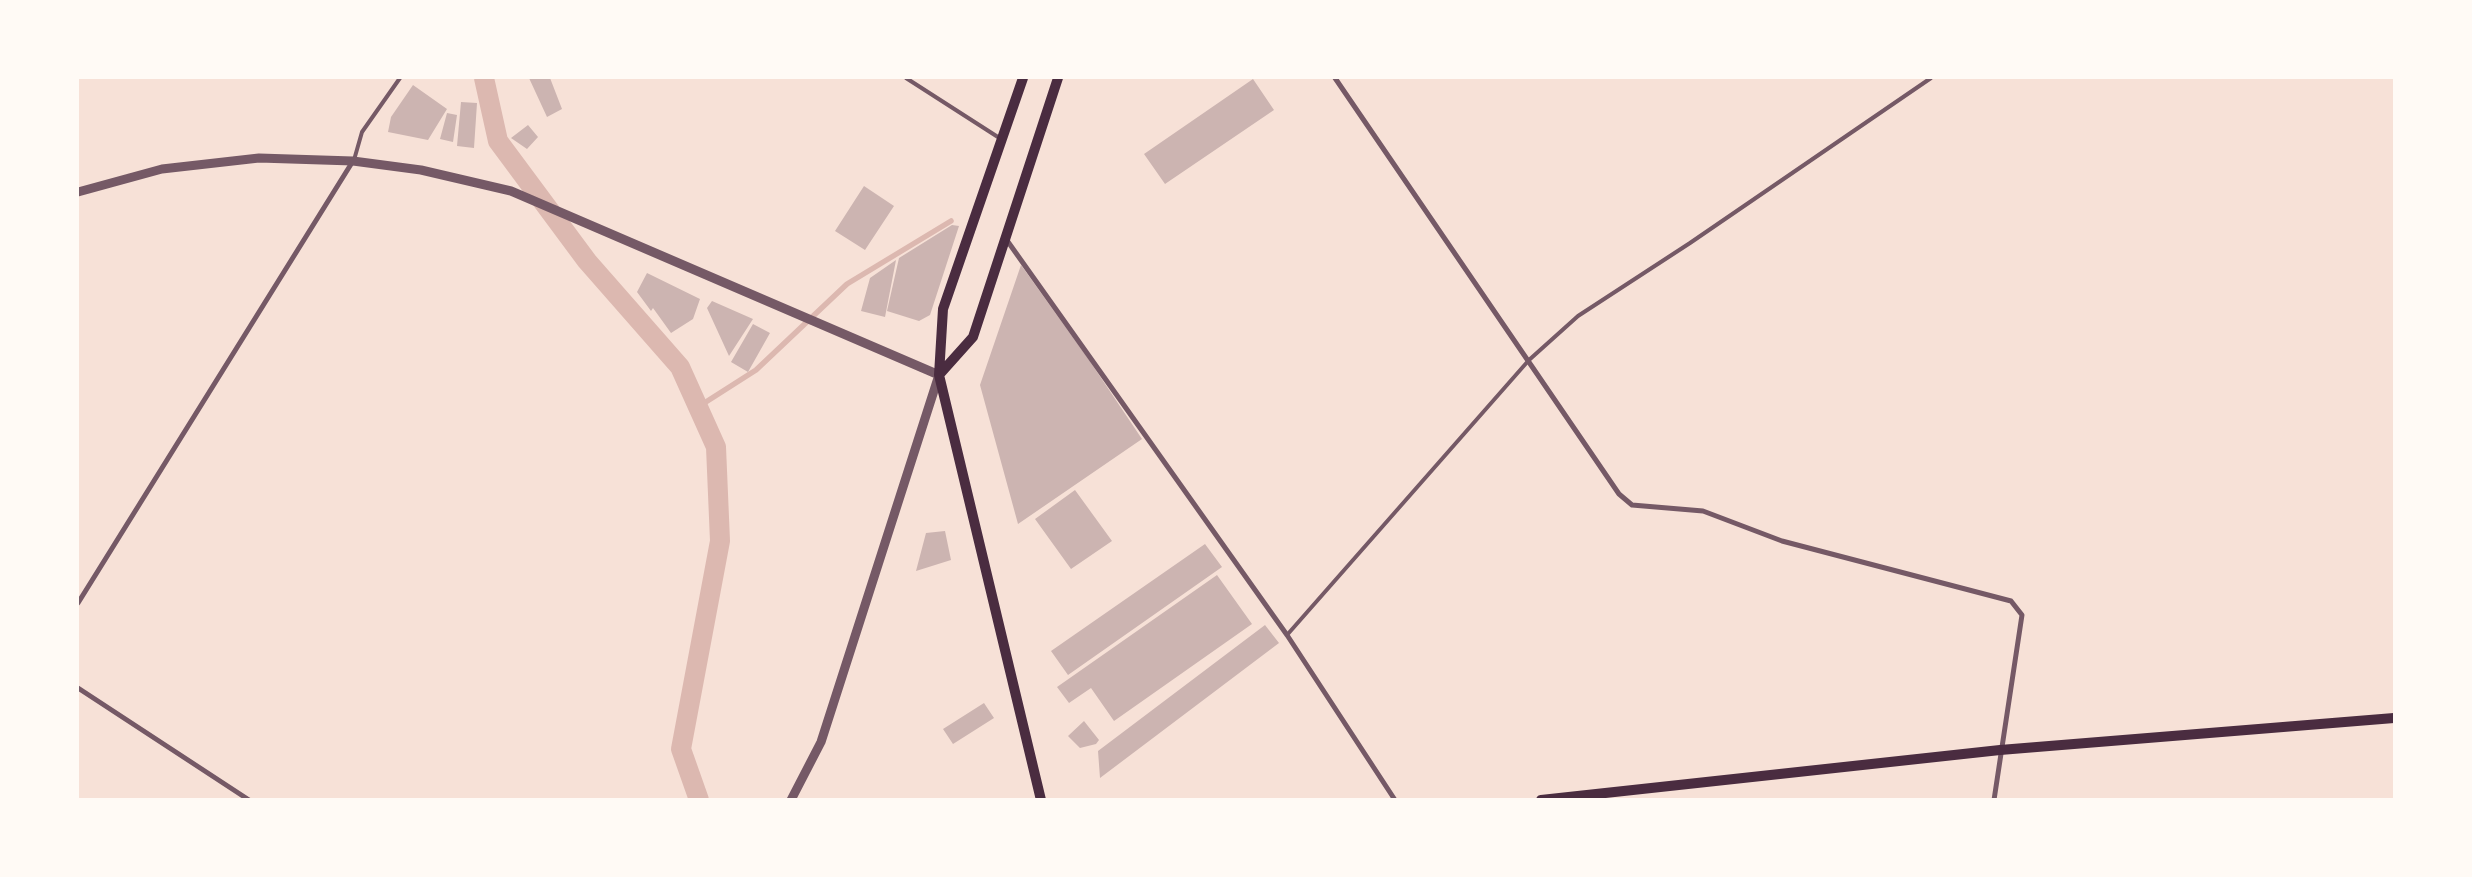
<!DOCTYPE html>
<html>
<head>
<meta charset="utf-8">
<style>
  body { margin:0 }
  #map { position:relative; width:2472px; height:877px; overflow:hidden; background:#f7e1d7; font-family:Quicksand,sans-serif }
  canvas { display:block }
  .frame { position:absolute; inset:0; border:79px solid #fffaf5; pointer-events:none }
</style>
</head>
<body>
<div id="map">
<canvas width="2472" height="877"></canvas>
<div class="frame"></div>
</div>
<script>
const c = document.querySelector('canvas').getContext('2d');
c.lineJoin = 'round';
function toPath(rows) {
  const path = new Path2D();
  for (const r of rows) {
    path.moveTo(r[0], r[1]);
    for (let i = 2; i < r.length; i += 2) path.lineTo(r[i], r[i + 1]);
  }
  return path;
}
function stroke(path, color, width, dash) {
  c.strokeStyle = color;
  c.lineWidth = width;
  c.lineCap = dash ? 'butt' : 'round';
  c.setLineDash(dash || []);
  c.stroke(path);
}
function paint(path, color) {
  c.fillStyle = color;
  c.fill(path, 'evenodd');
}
stroke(toPath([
  [698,407,756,370,847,284,951,221]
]), '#dcb8b0', 5.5);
stroke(toPath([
  [484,78,498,141,587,261,680,367,716,447,720,541,681,749,699,800]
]), '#dcb8b0', 20);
paint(toPath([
  [529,78,550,78,562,109,547,117],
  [1253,79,1274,110,1165,184,1144,154],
  [413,85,447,109,428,140,388,132,391,117],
  [461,102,477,103,474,148,457,146],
  [447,113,457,115,453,142,440,139],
  [528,125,538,137,527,149,511,138],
  [864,186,894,206,865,250,835,231],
  [952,225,959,226,930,315,919,321,887,311,899,258],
  [896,260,885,317,861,311,870,278],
  [1021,265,1089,360,1142,439,1018,524,980,385],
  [647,273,700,299,693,319,671,333,653,308,651,311,637,292],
  [712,301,753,319,729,356,707,308],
  [753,324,770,333,748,372,731,362],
  [1075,490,1112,541,1071,569,1035,519],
  [945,531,951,560,916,571,926,533],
  [1205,544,1222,567,1068,675,1051,651],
  [1217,575,1252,624,1114,721,1091,688,1069,703,1057,687],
  [1265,625,1279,643,1100,778,1098,751],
  [984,703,994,718,953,744,943,729],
  [1084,721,1099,740,1096,744,1080,748,1068,736]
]), '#ccb4b1');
stroke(toPath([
  [906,78,1001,139],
  [354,160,362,132,400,78],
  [1287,635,1529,360,1578,316,1690,243,1931,78]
]), '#755966', 4);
stroke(toPath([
  [1335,78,1619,494,1632,505,1703,511,1782,541,2011,601,2022,615,1994,800],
  [1006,239,1287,635,1395,800],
  [78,603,353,161],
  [78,688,249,800]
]), '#755966', 5);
stroke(toPath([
  [78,192,162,169,259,158,353,161,421,170,511,191,939,375,821,742,791,800]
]), '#755966', 9);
stroke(toPath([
  [1023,78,943,309,939,375,1041,800],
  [939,375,973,337,1058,78],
  [1541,800,2000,750,2394,718]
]), '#4a2c40', 10);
</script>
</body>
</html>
